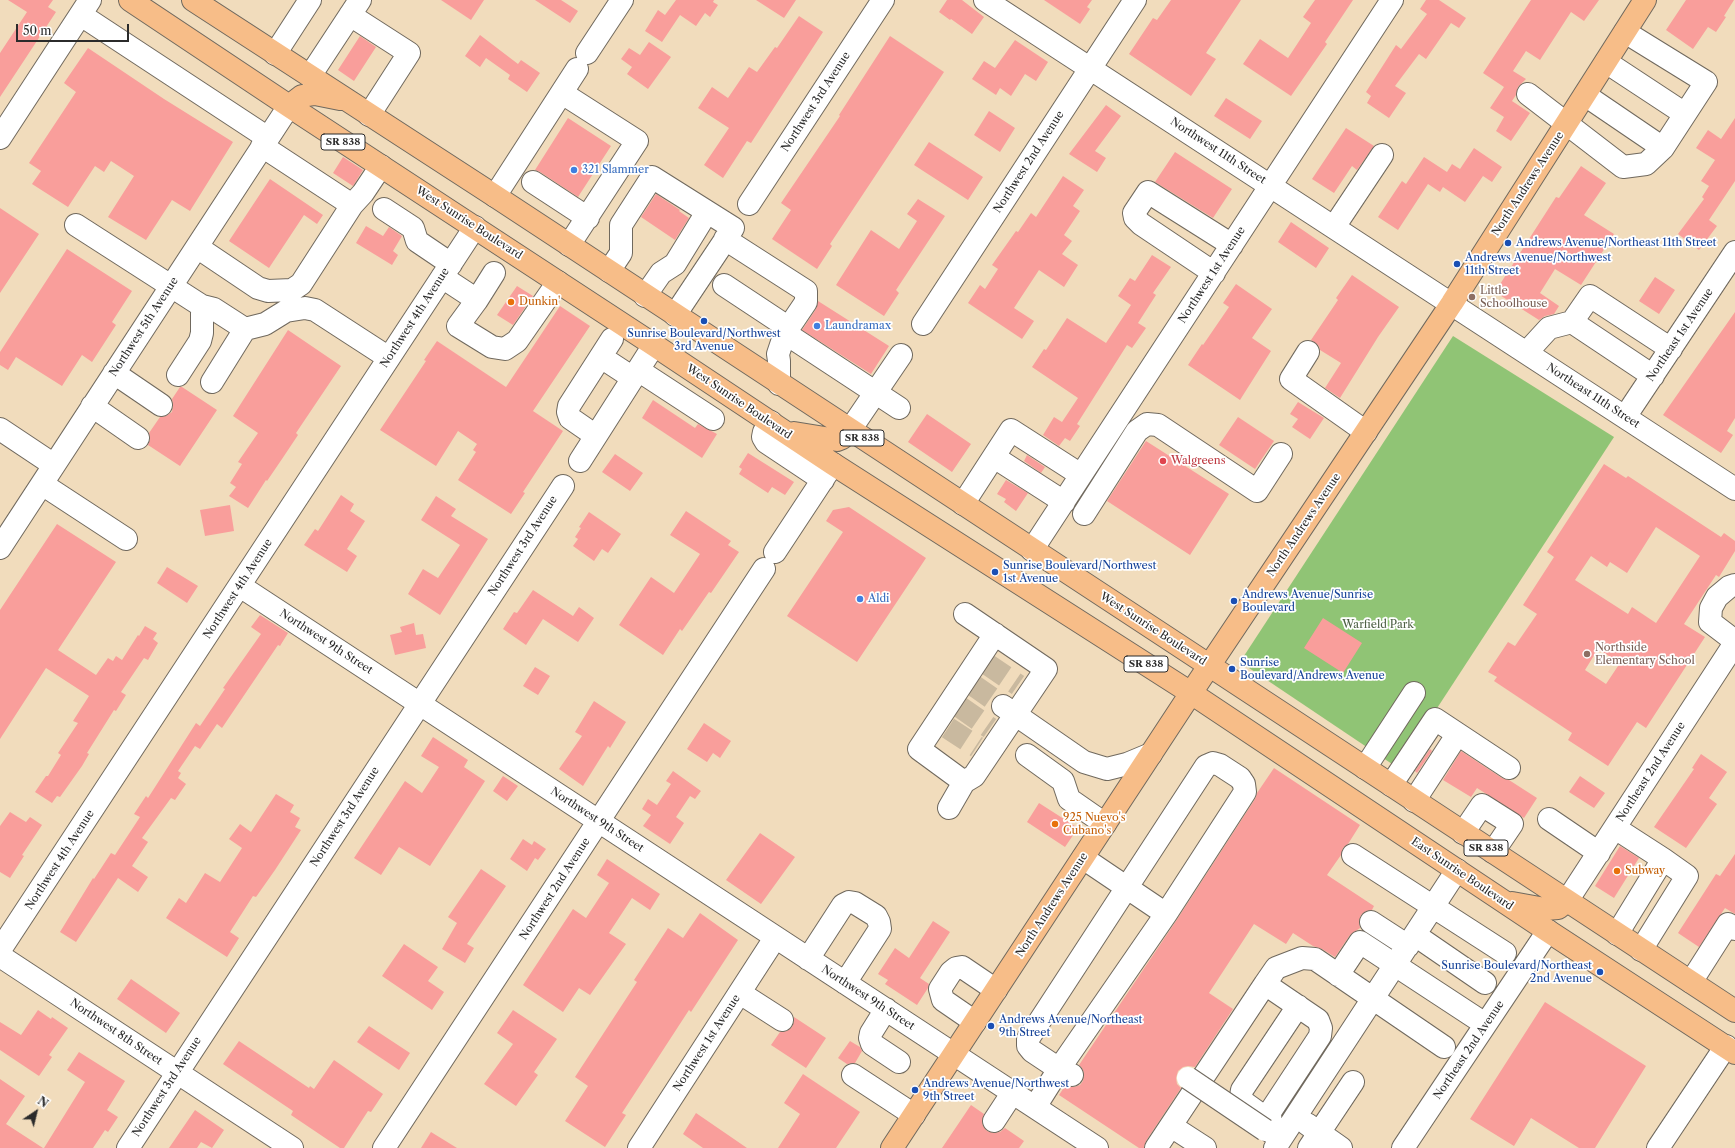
<!DOCTYPE html>
<html>
<head>
<meta charset="utf-8">
<style>
  body { margin:0 }
  #map { position:relative; width:1735px; height:1148px; overflow:hidden; background:#f1dcbc; font-family:"Libre Caslon Text",serif }
  canvas { display:block }
  .north { position:absolute; left:16px; top:1092px; width:40px; height:40px; -webkit-text-stroke:3px #fff; paint-order:stroke; rotate:35deg; font-size:11px; font-weight:700; line-height:16px; text-align:center; color:#2b2b2b }
  .north::after { content:''; display:block; margin:auto; width:14px; height:18px; background:#2b2b2b; clip-path:polygon(50% 0,100% 100%,50% 72%,0 100%) }
  .scale { position:absolute; left:16px; top:24px; width:113px; height:18px; box-sizing:border-box; border:2px solid #2b2b2b; border-top:0; padding-left:5px; font-size:12px; line-height:14px; white-space:nowrap; color:#2b2b2b; -webkit-text-stroke:3px #fff; paint-order:stroke }
</style>
</head>
<body>
<div id="map">
<canvas width="1735" height="1148"></canvas>
<div class="north">N</div>
<div class="scale">50 m</div>
</div>
<script>
const c = document.querySelector('canvas').getContext('2d');
c.lineJoin = 'round';
function paint(path, color) {
  c.fillStyle = color;
  c.fill(path, 'evenodd');
}
function toPath(rows) {
  const path = new Path2D();
  for (const r of rows) {
    path.moveTo(r[0], r[1]);
    for (let i = 2; i < r.length; i += 2) path.lineTo(r[i], r[i + 1]);
  }
  return path;
}
function stroke(path, color, width, dash) {
  c.strokeStyle = color;
  c.lineWidth = width;
  c.lineCap = dash ? 'butt' : 'round';
  c.setLineDash(dash || []);
  c.stroke(path);
}
function label(font, color, halo, rows, align = 'center') {
  c.font = font + ' "Libre Caslon Text",serif';
  c.lineWidth = 3.5;
  c.setLineDash([]);
  c.textBaseline = 'middle';
  c.strokeStyle = halo;
  c.fillStyle = color;
  for (const [text, x, y, turn = 0] of rows) {
    c.save();
    c.translate(x, y);
    c.rotate((+turn || 0) * Math.PI / 180);
    c.textAlign = isNaN(turn) ? turn : align;
    if (halo) c.strokeText(text, 0, 0);
    c.fillText(text, 0, 0);
    c.restore();
  }
}
paint(toPath([
  [1453,336,1614,437,1398,768,1240,662]
]), '#90c475');
paint(toPath([
  [8,0,53,0,48,7,56,12,0,97,0,53,27,12],
  [441,0,484,0,471,20],
  [535,0,561,0,578,11,570,23],
  [676,0,714,0,713,2,718,5,710,17,705,13,696,26,680,15,662,42,645,31,658,10,665,15],
  [756,0,796,0,784,18],
  [947,0,962,0,984,17,972,34,951,19,950,20,939,12],
  [1044,0,1092,0,1087,7,1090,9,1080,24],
  [1171,0,1241,0,1206,53,1216,59,1191,96,1129,54,1153,18,1157,20],
  [1315,0,1353,0,1325,42,1327,44,1291,96,1243,64,1260,39,1288,58,1311,23,1303,17],
  [1426,0,1439,0,1466,18,1459,28,1451,23,1426,59,1419,54,1395,86,1406,93,1389,118,1367,103,1371,96,1366,92,1396,45,1401,49,1427,14,1420,9],
  [1531,0,1599,0,1584,21,1571,12,1540,60,1526,51,1513,71,1526,79,1518,87,1516,95,1512,101,1530,113,1511,141,1496,131,1504,117,1490,108,1504,87,1483,73],
  [1686,0,1734,0,1724,16,1726,17,1716,32,1708,27,1693,49,1666,30],
  [799,16,823,32,751,143,747,141,723,178,704,165,729,128,698,108,712,87,728,98,749,67,757,72,775,47,777,48],
  [480,35,518,64,521,60,540,73,527,92,508,79,510,75,486,58,480,67,465,56],
  [360,36,376,47,354,81,338,70],
  [890,36,944,72,830,244,832,246,817,269,772,239,791,210,781,203,840,116,839,115],
  [1015,40,1048,62,1036,81,1025,74,1011,96,1000,88,996,95,972,79,984,61,995,68],
  [649,42,671,57,648,89,627,74,632,67,621,59,629,48,640,55],
  [88,48,164,99,233,142,190,211,172,200,146,240,108,217,134,176,111,161,104,172,95,166,68,207,32,184,41,171,29,163,76,92,64,83],
  [1226,98,1262,121,1250,139,1214,116],
  [1106,105,1121,116,1095,151,1106,158,1097,172,1069,154],
  [989,111,1015,128,1000,152,974,135],
  [568,118,611,146,578,197,540,172,535,170],
  [1735,118,1735,181,1709,220,1717,226,1699,250,1678,234,1704,199,1702,197,1709,186,1701,181,1715,160,1696,148,1708,130,1721,139],
  [1346,128,1374,146,1357,170,1352,166,1334,193,1312,179],
  [929,142,983,177,968,200,914,165],
  [1474,148,1502,167,1492,182,1483,176,1465,202,1443,187,1440,192,1428,184,1398,230,1378,217,1402,181,1406,184,1424,157,1447,172,1452,164,1460,169],
  [1175,152,1232,189,1213,218,1155,182],
  [343,157,363,170,353,186,333,173],
  [1581,166,1606,183,1584,215,1614,234,1581,285,1555,269,1540,293,1559,306,1554,314,1545,316,1539,320,1495,292,1556,197,1559,198],
  [1063,176,1084,190,1073,206,1080,211,1064,235,1072,241,1062,254,1078,265,1064,287,1039,270,1014,308,1034,321,1022,339,968,303,980,285,985,289,998,269,992,265,1016,231,1018,232,1031,213,1036,217],
  [270,179,323,215,317,224,304,215,269,268,229,241],
  [656,194,680,210,679,211,689,218,675,240,641,217],
  [918,199,945,216,896,290,899,293,884,316,836,285,871,230,899,249,917,221,907,214],
  [0,208,39,234,0,293],
  [1291,222,1329,248,1316,268,1278,242],
  [366,226,383,236,389,227,402,236,393,251,398,255,392,265,356,243],
  [67,249,132,291,112,322,116,325,92,362,82,355,62,386,16,357,8,370,0,365,0,352],
  [1152,255,1171,267,1153,293,1156,295,1138,323,1146,328,1132,348,1127,345,1077,424,1080,426,1070,441,1065,438,1059,446,1043,435,1054,417,1062,422,1078,398,1032,367,1044,349,1046,350,1067,318,1106,343,1131,305,1118,296,1130,278,1135,281],
  [1352,275,1399,307,1378,337,1340,398,1325,388,1341,363,1320,350,1319,346,1311,340,1338,300,1336,298],
  [1655,277,1675,290,1659,314,1639,301],
  [1236,284,1272,309,1252,338,1271,351,1240,400,1188,365,1202,344,1203,345,1229,307,1223,303],
  [517,286,533,296,513,325,497,315],
  [818,301,889,346,871,374,802,330,816,309],
  [560,306,590,326,533,411,563,431,523,492,525,493,511,514,458,480,476,452,473,450,477,444,458,431,436,466,380,430,426,361,424,360,437,341,506,387],
  [1735,312,1735,418,1727,431,1733,435,1721,453,1663,415],
  [288,330,341,366,296,433,298,435,282,459,267,481,266,480,248,508,229,496,236,487,230,483,242,464,238,462,258,433,233,416],
  [180,387,182,387,217,410,180,466,148,445,150,439,149,433,160,417,166,416,172,412,173,406,172,399],
  [653,400,695,428,698,424,717,434,702,458,642,418],
  [1298,402,1324,418,1310,439,1292,427,1298,419,1290,414],
  [927,414,971,444,952,472,908,442],
  [1238,417,1274,441,1255,469,1219,445],
  [1146,441,1229,494,1190,555,1107,501],
  [748,453,794,482,785,495,772,487,768,493,739,474,742,469,739,467],
  [615,454,643,473,630,491,602,472],
  [1027,455,1045,467,1041,473,1024,461],
  [1604,464,1626,478,1628,476,1721,537,1724,533,1735,541,1735,551,1719,577,1716,575,1684,624,1705,637,1646,728,1637,722,1608,766,1568,740,1572,733,1494,681,1497,677,1488,672,1508,642,1515,646,1537,614,1523,605,1554,557,1547,552],
  [1656,527,1700,556,1656,623,1632,607,1628,614,1575,580,1591,556,1607,567,1610,562,1627,573],
  [1598,649,1620,663,1606,684,1585,670],
  [1006,480,1028,493,1016,511,1004,502,1006,499,997,494],
  [341,495,354,504,350,511,365,521,347,549,357,556,347,572,304,545,315,529,318,531],
  [436,496,456,509,451,516,488,539,440,615,408,594,423,569,438,578,460,545,421,520],
  [230,505,234,531,205,536,200,510],
  [849,507,926,558,857,662,787,616,843,532,826,521,833,510],
  [686,511,731,541,728,545,739,552,711,593,709,592,682,631,680,629,663,655,619,625,651,577,674,593,700,554,670,535],
  [589,512,621,534,608,553,602,549,594,561,573,546,578,539,575,537,581,528,579,527],
  [57,524,116,562,58,650,96,675,108,658,113,661,116,656,122,660,138,635,139,636,145,626,157,633,153,639,158,643,148,660,144,658,121,692,126,695,116,711,114,710,87,753,89,754,82,766,60,797,57,796,52,803,35,792,46,776,48,776,61,755,58,753,78,723,73,721,89,696,46,668,0,739,0,610],
  [167,567,198,586,187,603,157,583],
  [533,590,573,616,579,607,594,618,578,642,543,619,526,645,503,629,514,612,517,613],
  [260,615,288,633,280,646,278,645,222,728,217,724,200,749,195,746,178,771,181,773,178,778,186,784,175,800,171,798,142,838,148,842,132,866,148,877,138,892,118,878,76,942,60,932,93,878,94,879,111,853,115,855,140,817,134,814,146,796,148,798,196,723,200,726,225,689,223,688,261,634,251,627],
  [1323,618,1362,643,1343,673,1304,648],
  [414,623,416,635,423,634,426,648,395,655,390,635,402,632,400,627],
  [535,667,550,676,538,695,523,686],
  [594,701,626,722,610,748,608,746,583,786,559,769,582,736,575,732],
  [704,723,731,741,720,758,713,753,707,762,687,749],
  [433,737,468,760,464,767,485,781,430,866,399,847,381,875,354,858,405,781,422,793,439,767,421,756],
  [1430,749,1432,751,1417,773,1415,771],
  [1461,751,1502,778,1509,780,1537,798,1524,818,1477,788,1471,797,1443,780],
  [1701,754,1727,772,1709,798,1717,804,1686,848,1654,827,1694,769,1692,768],
  [1274,768,1360,825,1348,844,1343,848,1341,855,1327,875,1374,906,1372,910,1366,911,1361,915,1359,921,1360,928,1350,935,1335,957,1322,949,1313,946,1293,933,1286,944,1254,924,1209,993,1233,1009,1195,1067,1188,1066,1183,1067,1178,1071,1176,1078,1177,1084,1181,1088,1146,1141,1144,1148,1139,1148,1059,1095,1065,1086,1074,1087,1080,1085,1083,1081,1084,1073,1082,1068,1079,1065,1176,921,1255,799,1257,793],
  [673,771,701,791,695,799,690,796,676,817,684,823,670,844,643,826,651,815,642,809,648,799,657,805,671,784,666,781],
  [503,776,518,786,507,801,493,791],
  [1580,776,1605,793,1594,808,1569,792],
  [276,794,294,805,290,812,300,818,295,827,301,830,275,870,256,897,253,896,230,932,239,938,227,957,166,918,179,898,186,903,205,873,220,882,242,848,229,839,240,824,251,832],
  [1039,803,1078,828,1065,847,1027,822],
  [10,812,26,822,30,817,42,825,22,855,24,856,10,878,0,872,0,826],
  [760,833,795,857,761,904,726,880],
  [523,839,532,845,534,841,546,849,538,860,535,858,527,871,510,859],
  [1620,846,1639,858,1614,898,1595,886],
  [1735,854,1735,914,1725,908,1699,947,1678,933,1716,874,1720,876],
  [607,859,660,894,650,910,632,898,609,933,626,944,590,995,579,988,563,1012,523,985,573,909,586,918,609,883,597,875],
  [481,869,506,886,467,944,474,948,465,963,442,949,457,923,448,917],
  [700,913,738,940,691,1012,689,1010,622,1113,626,1115,605,1147,565,1121,588,1086,575,1077,637,982,634,980,668,928,683,938],
  [933,921,950,932,920,978,929,984,928,988,917,1005,885,984,888,980,878,974,895,948,909,958],
  [404,944,438,967,428,981,444,992,432,1010,382,976],
  [131,979,180,1013,166,1033,117,999],
  [1545,1002,1646,1066,1595,1148,1579,1148,1531,1118,1514,1146,1470,1119],
  [38,1010,51,1019,52,1017,68,1028,49,1055,52,1057,39,1076,0,1050,0,1022,21,1035],
  [513,1010,557,1039,534,1072,538,1075,516,1106,484,1084,513,1044,497,1033],
  [794,1017,826,1038,806,1068,771,1045,780,1032,787,1031,792,1027,794,1021],
  [369,1026,410,1053,399,1070,357,1042],
  [239,1041,309,1088,310,1086,314,1089,334,1060,383,1094,371,1112,368,1111,344,1148,340,1148,291,1115,293,1111,223,1064],
  [850,1041,860,1047,862,1051,855,1063,847,1064,838,1058],
  [79,1052,125,1081,107,1110,118,1117,108,1132,105,1130,93,1148,44,1148,85,1082,67,1070],
  [803,1074,860,1112,836,1148,778,1148,800,1114,784,1103],
  [0,1079,25,1096,6,1124,43,1148,0,1148],
  [971,1105,984,1114,982,1121,983,1126,987,1131,994,1133,1000,1132,1005,1128,1024,1141,1019,1148,942,1148],
  [195,1110,224,1130,212,1148,201,1142,197,1148,169,1148],
  [696,1113,747,1148,703,1148,683,1134],
  [431,1132,457,1148,421,1148]
]), '#f99e9b');
stroke(toPath([
  [987,664,1018,685],
  [973,685,1003,706],
  [960,707,990,728],
  [948,728,977,747]
]), '#c9b99f', 22, [22, 11]);
const minor = toPath([
  [985,0,1735,489],
  [81,15,268,138],
  [350,15,409,53,369,115],
  [587,53,622,0],
  [275,54,310,0],
  [1606,62,1685,114],
  [310,76,360,0],
  [562,93,637,141,569,245],
  [1528,94,1623,167,1646,164,1663,148],
  [1585,95,1663,148,1706,82,1625,32],
  [0,138,90,0],
  [262,146,352,205],
  [533,182,588,218],
  [495,196,577,69],
  [749,204,883,0],
  [384,209,413,228,417,241,451,264],
  [76,225,202,306,214,309,245,329,265,324,286,311,305,308,315,310,389,358],
  [1334,227,1382,155],
  [725,239,806,291,806,302,785,333,778,354,779,361,779,384],
  [197,247,258,288,268,291,292,290,301,284,352,205,363,193,381,166],
  [609,271,621,253,621,225,652,177,733,228,675,315],
  [1214,273,1141,224,1135,218,1134,213,1148,192,1232,245],
  [442,277,477,300,458,326,492,347,505,349,517,341,558,282],
  [724,285,789,328],
  [645,296,661,273,675,264,707,212],
  [477,300,494,273],
  [1572,322,1653,376],
  [923,324,1135,0],
  [785,333,899,408],
  [1308,352,1291,379,1366,432],
  [1527,352,1549,328,1572,322,1590,296,1671,349],
  [601,357,633,378],
  [638,370,713,419],
  [114,373,161,405],
  [178,375,200,341,202,333,202,306],
  [212,382,245,329],
  [92,406,138,438],
  [1625,417,1735,252],
  [771,422,764,432,763,437,766,442,823,480],
  [0,429,54,465],
  [850,430,901,355],
  [596,436,570,418,568,412,569,406,612,339],
  [994,457,1064,502],
  [580,461,654,345],
  [42,484,126,539],
  [963,504,1011,430,1081,475],
  [1084,514,1137,431,1147,424,1158,425,1257,491,1281,454],
  [0,548,289,106],
  [1032,550,1392,0],
  [775,552,833,464],
  [1735,585,1729,587,1717,597,1711,608,1710,622,1735,641],
  [240,586,1097,1148],
  [965,614,1046,669,974,776,964,782,919,749,995,634],
  [1003,706,1084,762,1107,769,1127,764,1151,754],
  [1027,755,1063,781,1069,799,1105,824],
  [1365,768,1414,693],
  [1391,785,1435,719,1509,768],
  [1414,801,1457,735],
  [949,808,964,782],
  [1549,819,1599,853],
  [1615,828,1663,859,1617,934],
  [1463,833,1482,805,1512,824,1493,852],
  [1353,855,1505,953],
  [1083,858,1166,914],
  [1567,901,1735,643],
  [1371,922,1408,946],
  [1415,935,1485,983],
  [0,950,475,227],
  [1641,950,1687,876,1663,859],
  [0,956,292,1148],
  [808,959,843,905,849,902,855,903,876,916,879,922,880,929,845,983],
  [1338,975,1360,942,1485,1024],
  [1691,982,1728,924,1735,929],
  [1265,984,1276,968,1302,958,1315,959,1444,1047],
  [740,993,782,1020],
  [886,1009,871,1033,870,1038,872,1044,899,1062],
  [975,1022,943,1000,940,989,951,972,956,968,962,967,996,990],
  [853,1075,914,1115],
  [1035,1107,1059,1069,1032,1051,1028,1046,1028,1039,1206,766,1213,763,1220,765,1240,778,1244,784,1245,792,1166,914,1059,1069,1072,1075],
  [1267,1119,1242,1101,1241,1096,1242,1090,1298,1006],
  [994,1121,1013,1092],
  [1307,1124,1341,1148],
  [1171,1126,1205,1148],
  [128,1148,563,486],
  [384,1148,764,569],
  [639,1148,775,938],
  [1156,1148,1265,984,1318,1020,1321,1028,1320,1036,1270,1112,1271,1132],
  [1275,1148,1457,870],
  [1309,1148,1353,1082],
  [1403,1148,1548,931],
  [1658,1148,1726,1046]
]);
const major = toPath([
  [130,0,289,106,654,345,833,464,1191,693,1548,931,1735,1053],
  [193,0,495,196,1735,1011],
  [289,106,302,96,315,94,340,99],
  [794,433,837,440,842,438,850,430],
  [1512,903,1545,909,1558,908,1567,901],
  [892,1148,1191,693,1452,303,1645,0]
]);
stroke(minor, '#70695e', 24);
stroke(major, '#70695e', 24);
stroke(minor, '#fff', 22);
stroke(major, '#f7bd88', 22);
const minorBridge = toPath([
  [1188,1078,1265,1130]
]);
stroke(minorBridge, '#70695e', 24, []);
stroke(minorBridge, '#fff', 22);
for (const [x, y, r, color] of [
  [574,170,4,"#3f7fe0"],
  [1508,243,4,"#1a4fb4"],
  [1457,264,4,"#1a4fb4"],
  [1472,297,4,"#8d6e63"],
  [511,302,4,"#e8710a"],
  [704,321,4,"#1a4fb4"],
  [817,326,4,"#3f7fe0"],
  [1163,461,4,"#e0444e"],
  [995,572,4,"#1a4fb4"],
  [860,599,4,"#3f7fe0"],
  [1234,601,4,"#1a4fb4"],
  [1587,654,4,"#8d6e63"],
  [1232,669,4,"#1a4fb4"],
  [1055,824,4,"#e8710a"],
  [1617,871,4,"#e8710a"],
  [1600,972,4,"#1a4fb4"],
  [991,1026,4,"#1a4fb4"],
  [915,1090,4,"#1a4fb4"]
]) {
  const dot = new Path2D();
  dot.arc(x, y, r, 0, 2 * Math.PI);
  c.fillStyle = color;
  c.fill(dot);
  stroke(dot, '#fff', 1.5);
}
for (const [x, y, w] of [
  [343,142,44],
  [862,438,44],
  [1146,664,44],
  [1486,848,44]
]) {
  const box = new Path2D();
  box.roundRect(x - w / 2, y - 8, w, 16, 3);
  c.fillStyle = '#fff';
  c.fill(box);
  stroke(box, '#2b2b2b', 1);
}
label('bold 10px', '#2b2b2b', null, [
  ["SR 838",343,142],
  ["SR 838",862,438],
  ["SR 838",1146,664],
  ["SR 838",1486,848]
]);
label('11px', '#2b2b2b', '#fff', [
  ["Northwest 3rd Avenue",816,102,-57],
  ["Northwest 11th Street",1218,151,33],
  ["Northwest 2nd Avenue",1029,162,-57],
  ["North Andrews Avenue",1528,184,-57],
  ["West Sunrise Boulevard",469,223,33],
  ["Northwest 1st Avenue",1212,275,-57],
  ["Northwest 4th Avenue",415,318,-57],
  ["Northwest 5th Avenue",144,327,-57],
  ["Northeast 1st Avenue",1680,335,-56],
  ["Northeast 11th Street",1593,396,33],
  ["West Sunrise Boulevard",739,402,34],
  ["North Andrews Avenue",1304,525,-56],
  ["Northwest 3rd Avenue",523,546,-57],
  ["Northwest 4th Avenue",238,589,-57],
  ["West Sunrise Boulevard",1153,629,33],
  ["Northwest 9th Street",326,642,33],
  ["Northeast 2nd Avenue",1651,772,-57],
  ["Northwest 3rd Avenue",345,817,-57],
  ["Northwest 9th Street",597,820,33],
  ["Northwest 4th Avenue",60,860,-57],
  ["East Sunrise Boulevard",1462,874,34],
  ["Northwest 2nd Avenue",555,889,-57],
  ["North Andrews Avenue",1052,905,-57],
  ["Northwest 9th Street",868,998,33],
  ["Northwest 8th Street",116,1032,34],
  ["Northwest 1st Avenue",707,1043,-57],
  ["Northeast 2nd Avenue",1469,1050,-56],
  ["Northwest 3rd Avenue",167,1087,-57]
]);
label('11px', '#366cbe', '#fff', [
  ["321 Slammer",582,170],
  ["Laundramax",825,326],
  ["Aldi",868,599]
], 'left');
label('11px', '#164399', '#fff', [
  ["Andrews Avenue/Northeast 11th Street",1516,243],
  ["Andrews Avenue/Northwest",1465,258],
  ["11th Street",1465,271],
  ["Sunrise Boulevard/Northwest",704,334,"center"],
  ["3rd Avenue",704,347,"center"],
  ["Sunrise Boulevard/Northwest",1003,566],
  ["1st Avenue",1003,579],
  ["Andrews Avenue/Sunrise",1242,595],
  ["Boulevard",1242,608],
  ["Sunrise",1240,663],
  ["Boulevard/Andrews Avenue",1240,676],
  ["Sunrise Boulevard/Northeast",1592,966,"right"],
  ["2nd Avenue",1592,979,"right"],
  ["Andrews Avenue/Northeast",999,1020],
  ["9th Street",999,1033],
  ["Andrews Avenue/Northwest",923,1084],
  ["9th Street",923,1097]
], 'left');
label('11px', '#785e54', '#fff', [
  ["Little",1480,291],
  ["Schoolhouse",1480,304],
  ["Northside",1595,648],
  ["Elementary School",1595,661]
], 'left');
label('11px', '#c56008', '#fff', [
  ["Dunkin'",519,302],
  ["925 Nuevo's",1063,818],
  ["Cubano's",1063,831],
  ["Subway",1625,871]
], 'left');
label('11px', '#be3a42', '#fff', [
  ["Walgreens",1171,461]
], 'left');
label('11px', '#4e6145', '#fff', [
  ["Warfield Park",1378,625]
]);
</script>
</body>
</html>
